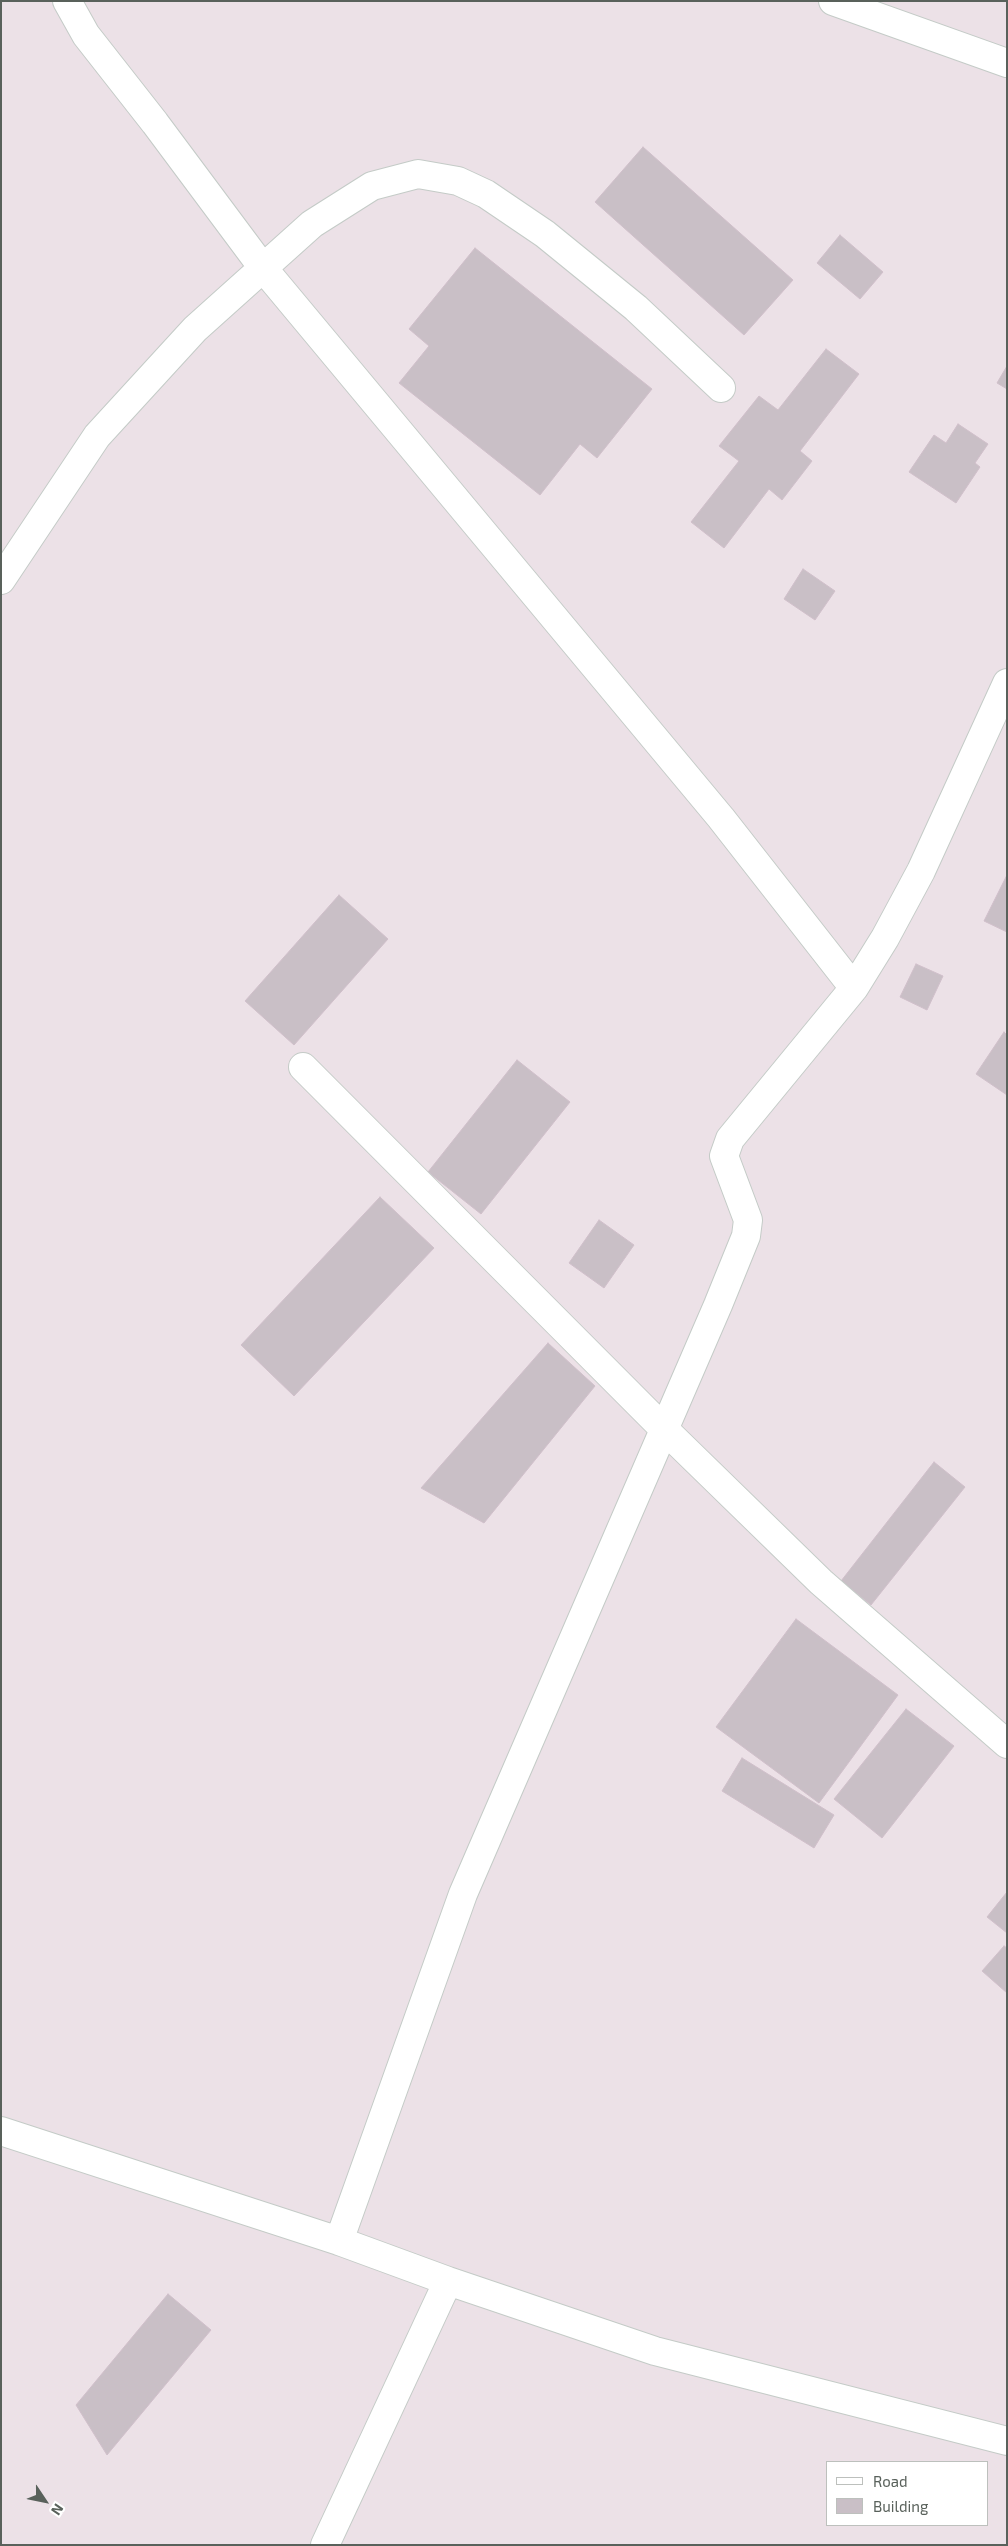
<!DOCTYPE html>
<html>
<head>
<meta charset="utf-8">
<style>
  body { margin:0 }
  #map { position:relative; width:1008px; height:2546px; overflow:hidden; background:#ece1e7; font-family:"Exo 2",sans-serif }
  canvas { display:block }
  .frame { position:absolute; inset:0; border:2px solid #59615b; pointer-events:none }
  .legend { position:absolute; left:826px; top:2461px; width:162px; height:65px; box-sizing:border-box; background:#fff; border:1px solid #bdc0bd; margin:0; padding:6px 9px; list-style:none; font-size:15px; color:#59615b }
  .legend li { display:flex; align-items:center; gap:10px; height:25px }
  .legend b { width:25px; border:1px solid #bdc0bd }
  .north { position:absolute; left:20px; top:2476px; width:50px; height:50px; -webkit-text-stroke:4px #fff; paint-order:stroke; rotate:124deg; font-size:14px; font-weight:700; line-height:20px; text-align:center; color:#59615b }
  .north::after { content:''; display:block; margin:auto; width:18px; height:22px; background:#59615b; clip-path:polygon(50% 0,100% 100%,50% 72%,0 100%) }
</style>
</head>
<body>
<div id="map">
<canvas width="1008" height="2546"></canvas>
<div class="frame"></div>
<ul class="legend">
<li><b style="height:6px;background:#fff"></b>Road</li>
<li><b style="height:14px;background:#c9bfc6"></b>Building</li>
</ul>
<div class="north">N</div>
</div>
<script>
const c = document.querySelector('canvas').getContext('2d');
c.lineJoin = 'round';
function paint(path, color) {
  c.fillStyle = color;
  c.fill(path, 'evenodd');
}
function toPath(rows) {
  const path = new Path2D();
  for (const r of rows) {
    path.moveTo(r[0], r[1]);
    for (let i = 2; i < r.length; i += 2) path.lineTo(r[i], r[i + 1]);
  }
  return path;
}
function stroke(path, color, width, dash) {
  c.strokeStyle = color;
  c.lineWidth = width;
  c.lineCap = dash ? 'butt' : 'round';
  c.setLineDash(dash || []);
  c.stroke(path);
}
const building = toPath([
  [643,147,793,280,744,335,595,202,643,147],
  [840,235,883,272,860,299,817,263,840,235],
  [475,248,652,389,597,458,580,444,540,495,399,383,429,346,409,329,475,248],
  [826,349,859,374,800,451,812,461,782,500,769,489,724,548,691,522,739,461,719,446,759,396,778,410,826,349],
  [1007,366,1007,389,997,383,1007,366],
  [958,424,988,444,975,463,980,467,956,503,909,472,934,435,946,443,958,424],
  [803,569,835,591,815,620,784,599,803,569],
  [1007,875,1007,932,984,921,1007,875],
  [339,895,388,939,294,1045,245,1001,339,895],
  [916,964,943,976,927,1010,900,997,916,964],
  [1004,1032,1007,1035,1007,1095,976,1074,1004,1032],
  [517,1060,570,1102,481,1214,428,1172,517,1060],
  [380,1197,434,1248,294,1396,241,1345,380,1197],
  [599,1220,634,1245,604,1288,569,1263,599,1220],
  [548,1343,595,1386,484,1523,421,1488,548,1343],
  [934,1462,965,1487,871,1605,841,1581,934,1462],
  [796,1619,898,1695,819,1803,716,1727,796,1619],
  [906,1709,954,1746,882,1838,834,1799,906,1709],
  [742,1758,834,1815,814,1848,722,1791,742,1758],
  [1007,1892,1007,1933,987,1917,1007,1892],
  [1004,1946,1007,1948,1007,1993,982,1971,1004,1946],
  [168,2294,211,2330,107,2455,76,2405,168,2294]
]);
paint(building, '#c9bfc6');
stroke(building, '#d0bfca', 1);
const minor = toPath([
  [67,1,86,35,155,123,263,268,721,818,854,988],
  [833,1,1007,63],
  [1,580,97,436,195,329,312,224,372,186,418,174,458,181,486,194,545,234,636,308,721,388],
  [303,1067,664,1429,821,1582,1007,1744],
  [1,2131,339,2241,448,2281,655,2351,1007,2441],
  [339,2241,463,1894,718,1305,746,1236,748,1220,724,1156,730,1139,854,988,885,938,921,871,1007,683],
  [325,2545,448,2281]
]);
stroke(minor, '#c4cbc7', 30);
stroke(minor, '#fff', 28);
</script>
</body>
</html>
